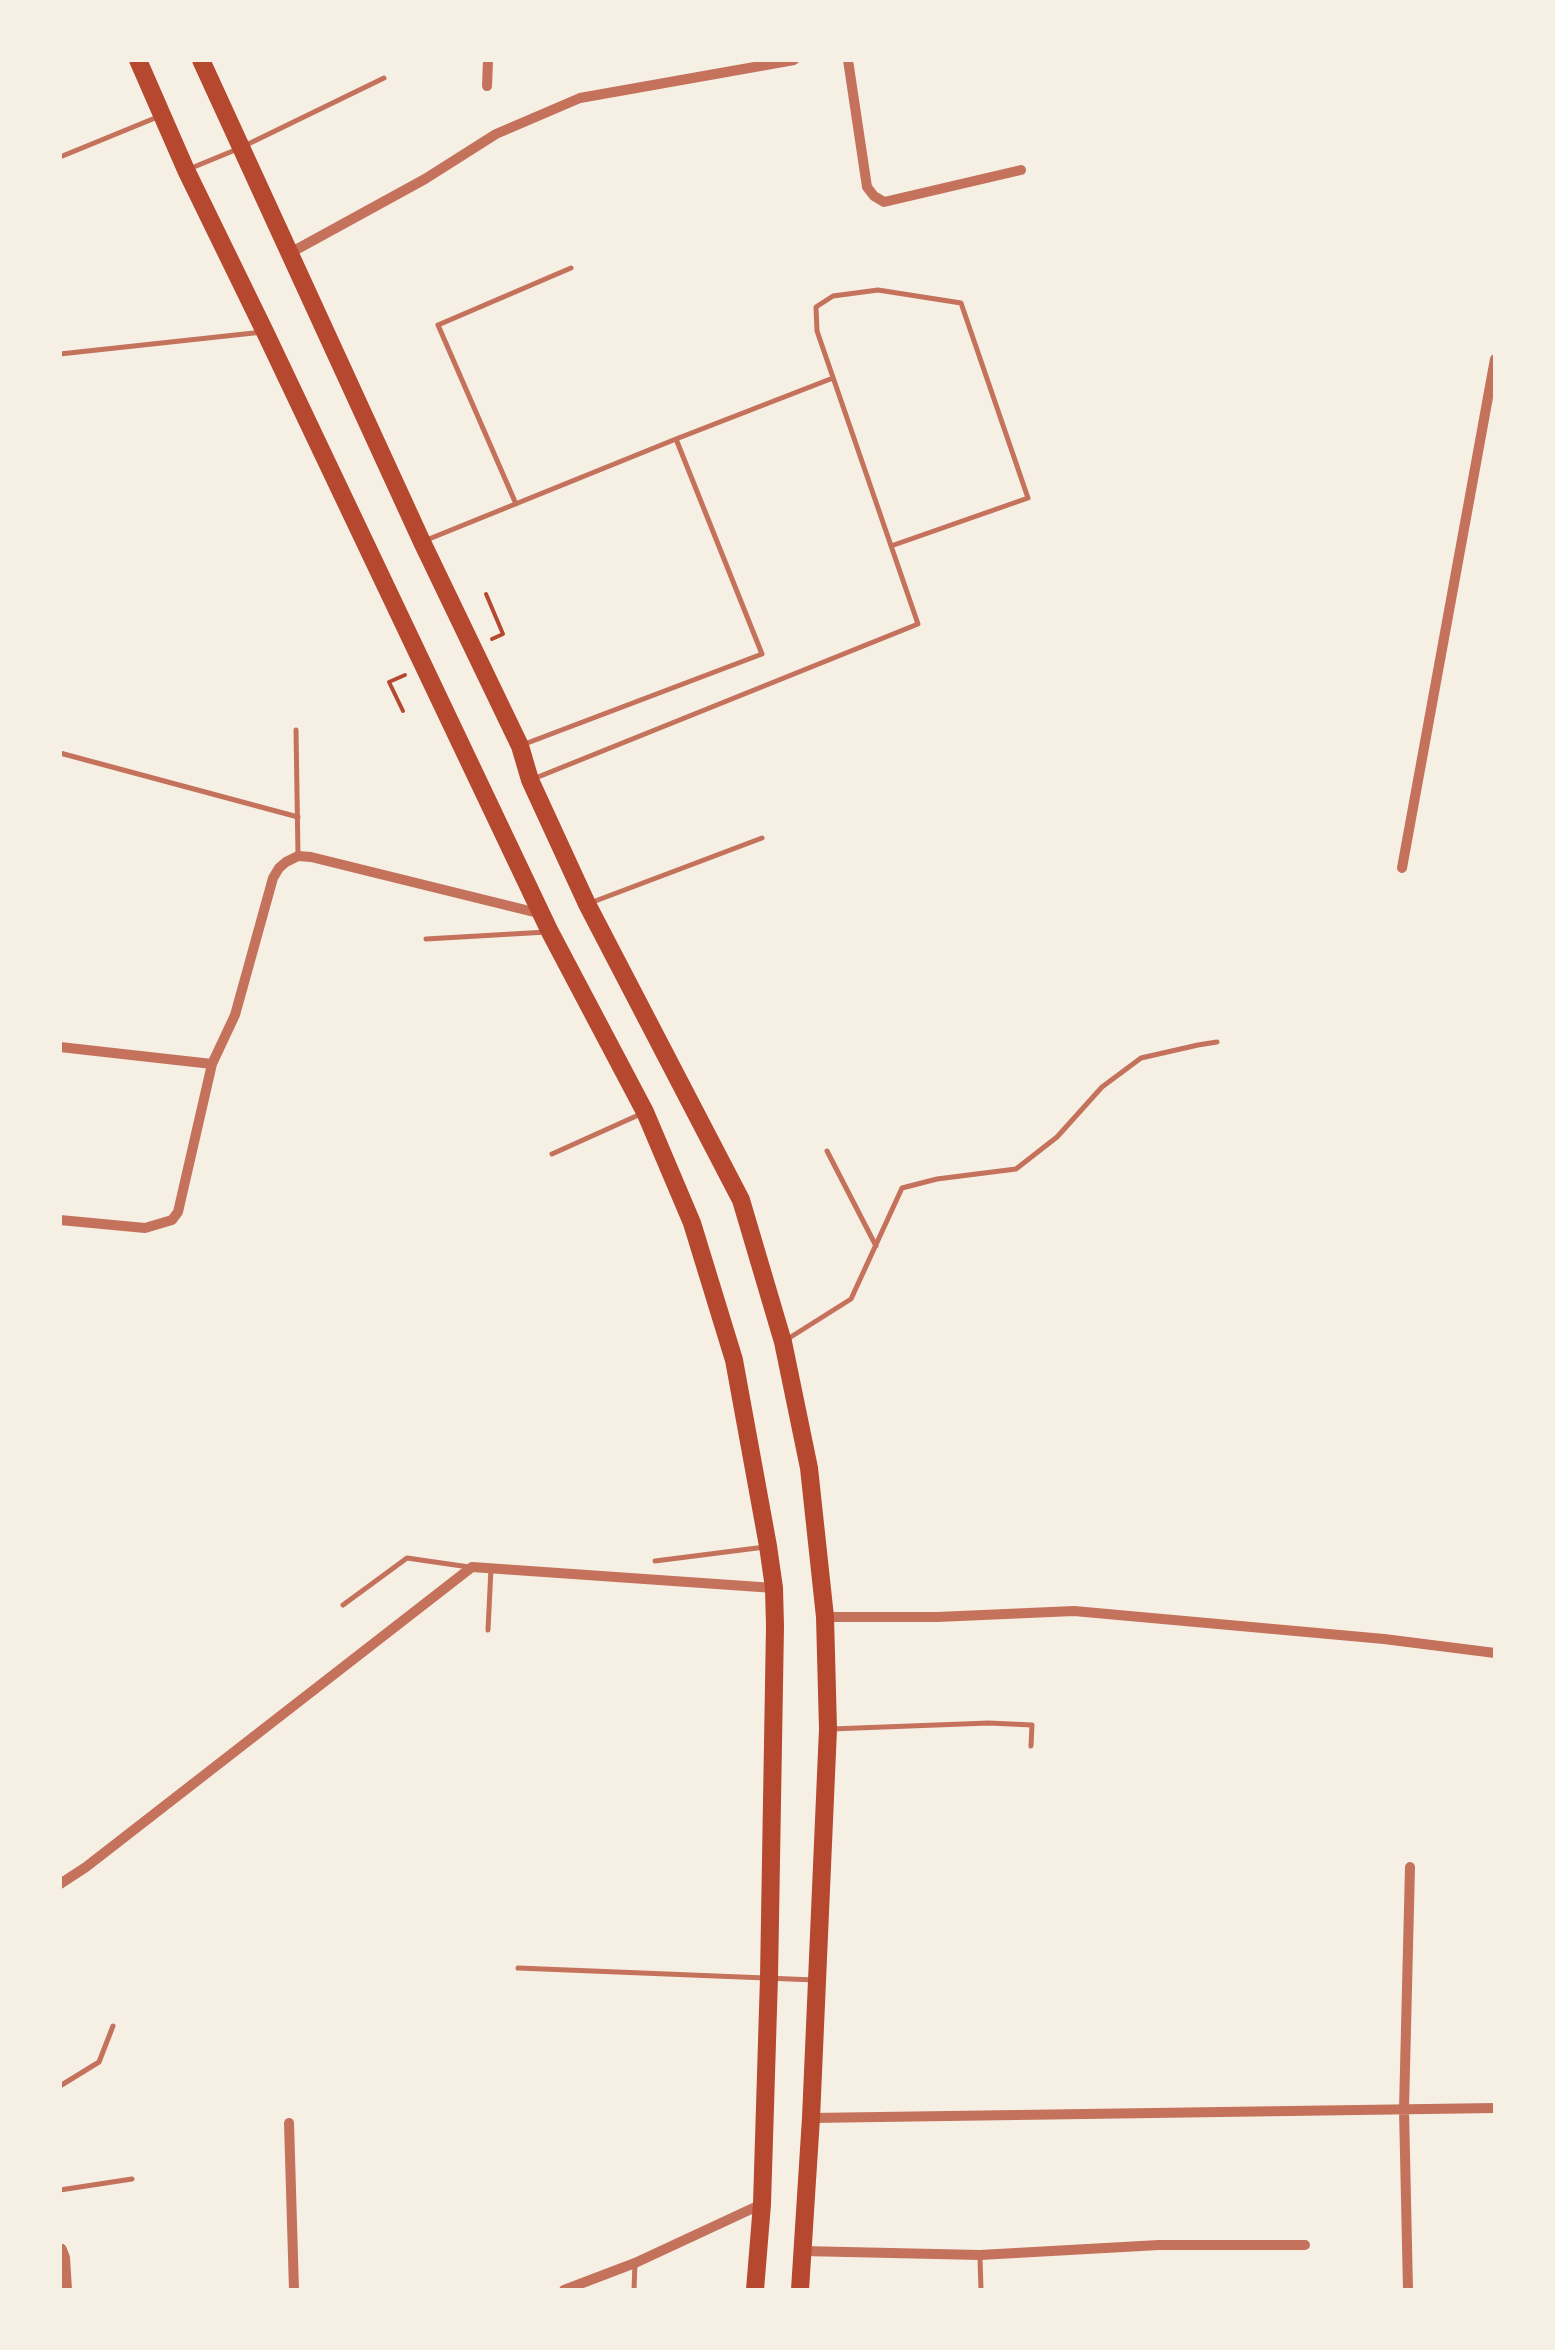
<!DOCTYPE html>
<html>
<head>
<meta charset="utf-8">
<style>
  body { margin:0 }
  #map { position:relative; width:1555px; height:2350px; overflow:hidden; background:#f6efe4; font-family:Overpass,sans-serif }
  canvas { display:block }
  .frame { position:absolute; inset:0; border:62px solid #f6efe4; pointer-events:none }
</style>
</head>
<body>
<div id="map">
<canvas width="1555" height="2350"></canvas>
<div class="frame"></div>
</div>
<script>
const c = document.querySelector('canvas').getContext('2d');
c.lineJoin = 'round';
function toPath(rows) {
  const path = new Path2D();
  for (const r of rows) {
    path.moveTo(r[0], r[1]);
    for (let i = 2; i < r.length; i += 2) path.lineTo(r[i], r[i + 1]);
  }
  return path;
}
function stroke(path, color, width, dash) {
  c.strokeStyle = color;
  c.lineWidth = width;
  c.lineCap = dash ? 'butt' : 'round';
  c.setLineDash(dash || []);
  c.stroke(path);
}
stroke(toPath([
  [486,594,503,634,492,639],
  [403,711,389,682,405,675]
]), '#b5482f', 4);
stroke(toPath([
  [60,157,160,116],
  [189,169,240,148,384,78],
  [60,354,263,332],
  [676,439,833,378],
  [516,504,438,325,571,268],
  [424,541,676,439,762,654,522,745],
  [296,730,298,856],
  [60,753,298,817],
  [533,779,918,624,817,331,816,307,833,296,878,290,961,303,1028,498,891,546],
  [590,903,762,838],
  [426,939,547,932],
  [827,1151,876,1246],
  [552,1154,643,1113],
  [786,1340,851,1299,902,1188,937,1179,1016,1169,1057,1137,1102,1087,1141,1058,1198,1045,1217,1042],
  [655,1561,765,1547],
  [343,1605,407,1558,469,1567],
  [488,1630,491,1568],
  [831,1729,989,1723,1032,1725,1031,1746],
  [518,1968,815,1980],
  [60,2086,99,2062,113,2026],
  [60,2190,132,2179],
  [980,2258,981,2290],
  [634,2290,635,2263]
]), '#c5725c', 5);
stroke(toPath([
  [848,60,867,187,874,196,884,202,1021,170],
  [487,86,488,60],
  [290,253,425,179,496,134,580,98,794,60],
  [1402,868,1495,359],
  [60,1047,212,1064],
  [60,1220,145,1228,172,1220,178,1212,212,1064,235,1015,273,878,279,868,286,862,298,856,311,857,542,914],
  [825,1617,937,1617,1074,1611,1384,1639,1495,1653],
  [60,1884,86,1867,472,1567,774,1588],
  [811,2118,1495,2108],
  [289,2123,294,2290],
  [802,2251,980,2255,1159,2245,1305,2245],
  [564,2290,635,2263,762,2204],
  [1408,2290,1404,2109,1410,1867]
]), '#c5725c', 10);
stroke(toPath([
  [60,2250,63,2258,65,2290]
]), '#c5725c', 14);
stroke(toPath([
  [138,60,186,170,265,332,550,932,645,1112,692,1223,734,1360,768,1546,774,1588,775,1626,769,1977,762,2204,755,2290],
  [201,60,422,542,520,746,530,780,587,904,741,1200,783,1342,809,1468,825,1617,828,1729,811,2118,800,2290]
]), '#b5482f', 18);
</script>
</body>
</html>
